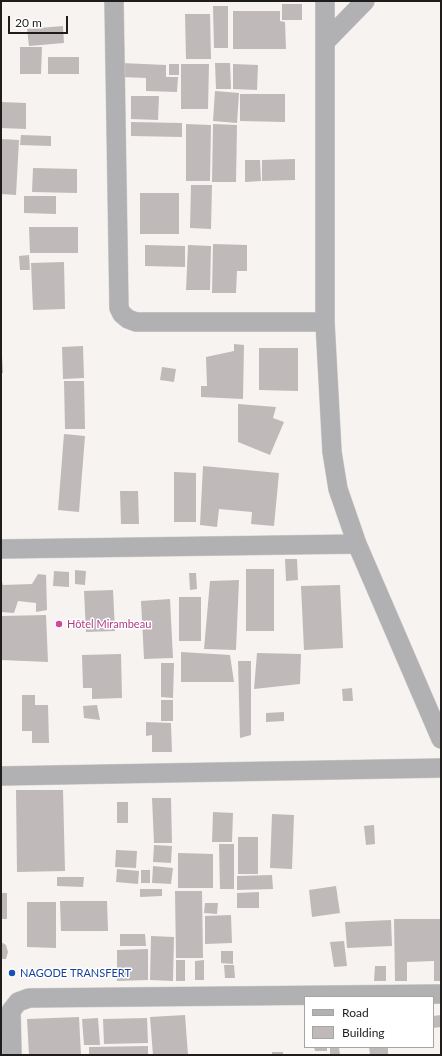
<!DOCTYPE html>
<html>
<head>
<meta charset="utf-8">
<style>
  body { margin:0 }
  #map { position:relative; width:442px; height:1056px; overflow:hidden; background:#f7f3f0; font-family:Lato,sans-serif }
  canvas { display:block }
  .frame { position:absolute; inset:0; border:2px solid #1e1d1b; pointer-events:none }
  .legend { position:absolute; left:304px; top:996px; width:130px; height:52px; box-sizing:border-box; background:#fff; border:1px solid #a5a5a4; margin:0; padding:5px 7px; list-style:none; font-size:12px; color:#1e1d1b }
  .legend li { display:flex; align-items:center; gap:8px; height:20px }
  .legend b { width:20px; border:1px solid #a5a5a4 }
  .scale { position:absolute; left:8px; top:16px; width:60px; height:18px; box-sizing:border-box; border:2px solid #1e1d1b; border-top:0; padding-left:5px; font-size:12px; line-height:14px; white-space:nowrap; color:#1e1d1b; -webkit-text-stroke:3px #fff; paint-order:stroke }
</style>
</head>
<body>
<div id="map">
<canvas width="442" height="1056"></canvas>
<div class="frame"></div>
<ul class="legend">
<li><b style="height:5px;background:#b1b0b2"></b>Road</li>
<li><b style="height:11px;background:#bfbab9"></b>Building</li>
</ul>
<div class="scale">20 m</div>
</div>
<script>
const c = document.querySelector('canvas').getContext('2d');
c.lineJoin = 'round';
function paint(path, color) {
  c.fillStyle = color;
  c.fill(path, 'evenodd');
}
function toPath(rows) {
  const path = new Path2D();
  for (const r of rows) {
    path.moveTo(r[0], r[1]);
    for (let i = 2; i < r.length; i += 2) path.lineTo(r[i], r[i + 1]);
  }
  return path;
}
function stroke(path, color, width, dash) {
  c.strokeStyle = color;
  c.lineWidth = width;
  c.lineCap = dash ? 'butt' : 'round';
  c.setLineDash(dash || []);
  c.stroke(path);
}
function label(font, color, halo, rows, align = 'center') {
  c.font = font + ' Lato,sans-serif';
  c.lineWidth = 3;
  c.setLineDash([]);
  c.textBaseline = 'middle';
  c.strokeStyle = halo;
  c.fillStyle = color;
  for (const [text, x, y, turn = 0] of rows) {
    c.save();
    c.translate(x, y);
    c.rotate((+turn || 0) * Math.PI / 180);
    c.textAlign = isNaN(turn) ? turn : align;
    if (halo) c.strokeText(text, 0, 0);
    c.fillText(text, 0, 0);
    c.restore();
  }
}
paint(toPath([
  [282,4,302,4,302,20,282,20],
  [213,6,228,6,228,48,214,48],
  [233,11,280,11,280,21,285,22,286,49,233,49],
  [185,14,210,14,211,59,186,59],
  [63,26,64,43,29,46,27,29],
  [20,47,42,47,41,74,20,74],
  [48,57,79,57,79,74,48,74],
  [121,63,166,65,166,77,178,77,177,92,146,91,146,78,120,77],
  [215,63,230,63,231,89,216,89],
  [169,64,179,64,179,75,169,75],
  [181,64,209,64,208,109,181,109],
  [233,64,258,65,257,90,233,89],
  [215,91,239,93,237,123,213,121],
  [240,94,285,94,285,122,240,121],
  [131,96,159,96,158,120,131,119],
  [1,102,26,103,26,129,1,128],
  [131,122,182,123,182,137,131,136],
  [186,124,211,125,210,181,186,181],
  [213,124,237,125,236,182,212,182],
  [21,135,51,136,51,146,20,145],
  [1,139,19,140,16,195,1,194],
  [295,159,295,180,262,181,262,160],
  [245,160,260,160,261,181,245,182],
  [33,168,77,169,77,193,32,192],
  [191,185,212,185,211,229,190,228],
  [140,193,179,193,179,234,140,234],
  [24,196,56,196,56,214,24,213],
  [29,227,78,227,78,253,30,253],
  [213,244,247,245,247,271,237,271,236,293,212,293],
  [145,245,185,246,185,267,145,266],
  [188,245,211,246,210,290,186,290],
  [29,255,30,270,20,270,19,256],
  [64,262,65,309,33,310,31,263],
  [234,344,244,345,243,399,201,397,201,386,207,386,206,357,234,351],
  [83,346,84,378,63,379,62,347],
  [259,348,298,348,298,391,259,390],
  [1,356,2,356,3,373,1,373],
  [162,367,176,369,174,382,160,380],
  [64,381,84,381,85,429,65,429],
  [238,404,276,407,273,418,284,422,270,455,238,442],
  [64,434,85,436,79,512,58,510],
  [203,466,279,473,274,526,251,524,252,512,219,509,217,527,200,525],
  [174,472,196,473,196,522,174,522],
  [120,491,138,491,139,524,121,524],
  [285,559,297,559,298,580,286,581],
  [246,569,274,569,274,631,246,631],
  [75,570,86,571,85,585,75,584],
  [54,571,69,572,69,587,53,586],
  [189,573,196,573,197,589,190,590],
  [38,574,46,575,47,610,36,612,36,603,18,601,14,613,1,612,1,579,3,585,32,584],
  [239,580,236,650,204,649,210,581],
  [340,585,343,648,304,650,301,586],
  [113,590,115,631,86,632,84,591],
  [179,597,201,597,201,641,179,641],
  [170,599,173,658,144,659,141,601],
  [46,615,48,662,1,660,1,616],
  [181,652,230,655,234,682,181,682],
  [257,653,301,654,300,684,254,689],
  [121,654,122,698,92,699,92,688,83,688,82,655],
  [238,661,251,661,251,735,240,738],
  [161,663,174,663,173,698,161,697],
  [352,688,353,701,343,701,342,689],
  [22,695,35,695,35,705,48,705,49,743,32,743,32,731,22,731],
  [161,700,173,700,173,721,161,721],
  [97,705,100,720,84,718,83,706],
  [284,712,284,721,266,722,266,713],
  [146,722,171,723,172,752,152,752,152,735,146,736],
  [16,790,63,790,65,871,17,872],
  [152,798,171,798,172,843,154,843],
  [117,802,128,802,128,823,117,823],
  [213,812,233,813,232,842,212,842],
  [272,814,294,815,292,869,270,868],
  [374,825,375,844,366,845,364,826],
  [238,837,258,837,258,874,238,874],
  [219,844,234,844,234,889,220,889],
  [154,845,172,846,171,863,153,862],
  [116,850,137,851,136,868,115,867],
  [178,853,213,854,213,888,178,888],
  [153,866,173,868,171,884,152,883],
  [117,869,139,871,138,884,116,882],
  [141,870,150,870,150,883,141,883],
  [272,875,273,889,237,890,237,876],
  [57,877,84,877,83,887,57,886],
  [336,886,340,913,312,917,309,890],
  [140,889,162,889,162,896,140,897],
  [175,891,202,891,203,958,176,958],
  [259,892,259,908,237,908,237,893],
  [1,893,7,893,7,919,1,919],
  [60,901,107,901,108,931,61,931],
  [27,902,56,902,56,948,27,947],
  [205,903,218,903,217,914,204,913],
  [231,915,232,943,205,944,205,916],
  [394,919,441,919,441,981,434,981,434,961,407,962,407,981,395,981],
  [391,920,392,946,347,948,345,922],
  [120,934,145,934,146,946,120,946],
  [151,936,174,937,173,981,150,980],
  [344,941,347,966,334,967,330,942],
  [1,942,6,945,8,952,6,959,1,959],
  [148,949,148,980,117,981,117,950],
  [221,951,233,951,233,964,221,963],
  [176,960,185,960,185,981,176,981],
  [204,960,204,980,195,980,195,961],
  [224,965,234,965,235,978,225,978],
  [375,966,386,966,386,981,374,981],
  [185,1015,188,1055,153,1055,150,1017],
  [441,1015,441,1027,433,1028,433,1016],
  [79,1017,81,1055,29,1055,27,1019],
  [98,1018,100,1045,84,1045,82,1019],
  [147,1018,148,1043,104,1044,103,1019],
  [148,1046,148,1055,89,1055,89,1047],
  [314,1047,327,1047,327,1051,315,1051],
  [330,1047,339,1047,340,1055,330,1055],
  [369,1047,388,1047,388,1055,370,1055],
  [272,1052,283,1052,283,1055,272,1055]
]), '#bfbab9');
const minor = toPath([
  [114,1,119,308,122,314,128,319,136,322,325,322],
  [325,1,325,322,332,452,338,489,357,544,441,739],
  [325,42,365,1],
  [1,549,357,544],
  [1,776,441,768],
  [12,1055,11,1011,18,1002,29,998,441,994]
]);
stroke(minor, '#d4d1ce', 20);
stroke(minor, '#b1b0b2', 19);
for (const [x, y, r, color] of [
  [59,624,4,"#d1479c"],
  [12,973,4,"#1a4fb4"]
]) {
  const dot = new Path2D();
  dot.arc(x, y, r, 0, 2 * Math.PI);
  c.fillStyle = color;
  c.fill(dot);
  stroke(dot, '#fff', 1.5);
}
label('11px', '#b23c85', '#fff', [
  ["Hôtel Mirambeau",67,624]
], 'left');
label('11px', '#164399', '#fff', [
  ["NAGODE TRANSFERT",20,973]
], 'left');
</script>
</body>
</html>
